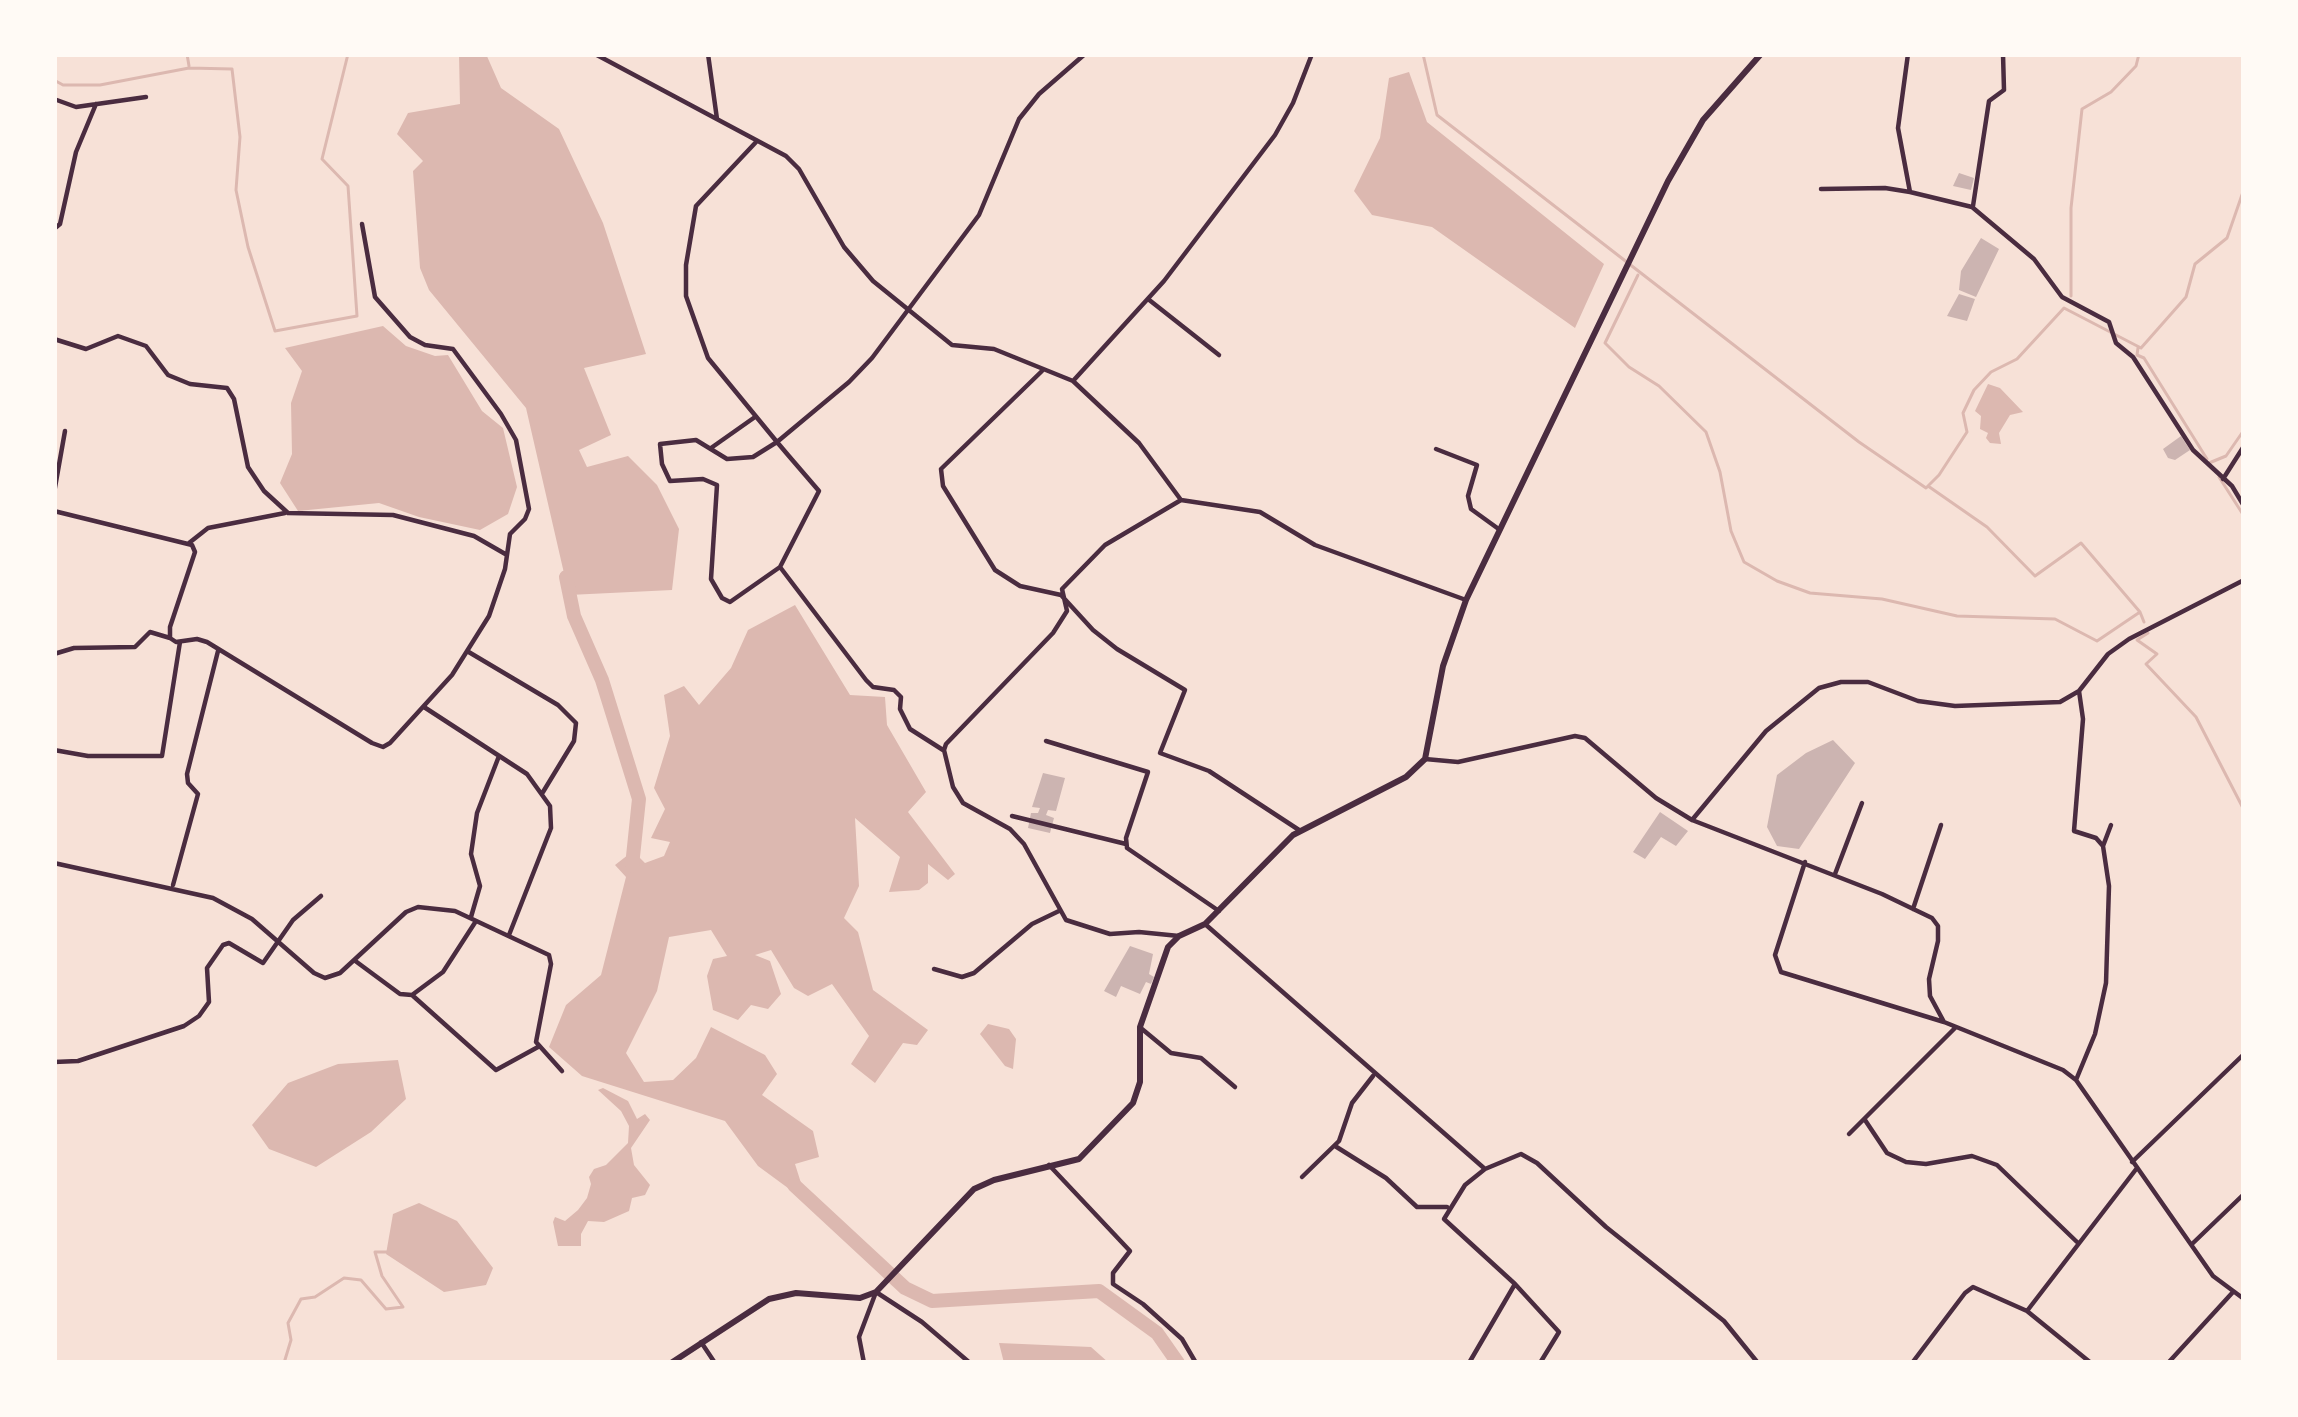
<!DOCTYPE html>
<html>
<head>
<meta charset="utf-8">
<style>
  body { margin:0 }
  #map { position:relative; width:2298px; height:1417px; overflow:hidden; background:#f7e1d7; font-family:Montserrat,sans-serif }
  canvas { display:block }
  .frame { position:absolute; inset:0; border:57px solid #fffaf5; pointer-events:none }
</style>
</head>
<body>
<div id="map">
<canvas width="2298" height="1417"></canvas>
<div class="frame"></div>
</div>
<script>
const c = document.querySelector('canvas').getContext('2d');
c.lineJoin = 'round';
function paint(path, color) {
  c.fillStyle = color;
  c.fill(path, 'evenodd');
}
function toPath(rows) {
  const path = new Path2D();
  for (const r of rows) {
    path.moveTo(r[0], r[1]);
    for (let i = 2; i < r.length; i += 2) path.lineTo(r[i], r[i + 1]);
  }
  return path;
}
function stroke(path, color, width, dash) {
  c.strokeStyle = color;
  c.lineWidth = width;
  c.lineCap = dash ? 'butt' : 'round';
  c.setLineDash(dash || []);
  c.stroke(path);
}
paint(toPath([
  [459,54,486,54,501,88,559,129,603,223,646,354,584,368,611,435,579,450,587,467,628,456,657,485,679,529,672,590,569,595,526,408,429,290,420,268,413,171,423,161,397,134,408,113,460,104],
  [1409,72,1427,122,1604,264,1575,328,1432,227,1372,215,1354,191,1380,138,1389,78],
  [383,326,406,346,435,356,448,355,482,411,503,428,517,487,508,514,480,530,419,517,379,503,298,511,280,483,292,454,291,403,302,371,285,348],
  [1988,384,2000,388,2023,412,2010,415,1999,433,2001,444,1990,443,1986,438,1988,433,1980,429,1981,416,1975,411],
  [795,605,850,695,885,697,887,725,926,792,908,812,955,874,948,880,928,864,928,883,919,890,889,892,900,857,855,818,859,886,844,918,858,932,873,990,928,1030,917,1045,903,1043,875,1083,851,1064,869,1036,832,984,808,996,794,988,771,950,755,955,770,961,781,994,768,1009,751,1005,738,1020,713,1010,707,976,713,959,727,956,711,930,669,937,657,991,626,1053,644,1082,673,1080,696,1058,711,1027,765,1055,777,1074,762,1095,813,1131,819,1157,795,1164,807,1202,758,1166,725,1121,582,1076,549,1047,566,1005,601,975,626,877,615,865,633,851,645,863,664,856,670,842,651,838,665,809,654,788,670,736,664,695,684,686,699,705,731,668,748,630],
  [988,1024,1009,1029,1016,1039,1013,1069,1005,1066,980,1034],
  [398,1060,406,1099,371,1132,316,1167,269,1149,252,1125,288,1083,338,1064],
  [603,1088,628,1101,637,1119,645,1114,650,1120,631,1148,634,1165,650,1185,645,1195,632,1198,629,1211,604,1222,588,1221,581,1234,581,1246,558,1246,553,1222,555,1217,565,1221,578,1210,587,1198,591,1184,589,1177,594,1169,606,1165,628,1143,629,1126,621,1111,598,1090],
  [419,1203,457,1221,493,1268,486,1285,444,1292,386,1254,393,1214],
  [999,1343,1091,1347,1109,1363,1004,1363]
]), '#dcb8b0');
stroke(toPath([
  [187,54,189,66],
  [1423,54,1437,115,1859,442,1926,488,1939,475,1967,432,1963,413,1974,390,1991,372,2017,359,2064,308,2141,348,2186,297,2195,264,2227,238,2244,189],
  [54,80,63,85,100,85,189,68,232,69,240,137,236,190,248,247,275,331,357,316,348,186,322,159,348,54],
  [1638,275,1605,343,1629,367,1659,386,1706,432,1720,472,1731,531,1744,562,1777,581,1810,593,1882,599,1957,616,2055,619,2097,641,2140,612],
  [2071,296,2071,208,2082,109,2111,92,2136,66,2139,54],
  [2138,348,2137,355,2144,358,2207,459],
  [2209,463,2226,456,2244,430],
  [2219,477,2244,516],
  [1928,486,1987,527,2035,576,2081,543,2140,612,2144,622],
  [2148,633,2137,640,2157,654,2146,664,2196,717,2244,810],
  [284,1363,291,1340,288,1323,301,1299,315,1297,344,1278,361,1280,386,1309,403,1307,382,1276,375,1252,389,1252]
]), '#dcb8b0', 3);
stroke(toPath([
  [566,577,574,616,602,680,639,799,632,866],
  [794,1185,905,1288,932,1301,1099,1291,1157,1333,1178,1363]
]), '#dcb8b0', 14);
paint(toPath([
  [1959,173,1974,178,1971,190,1953,186],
  [1981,238,1999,249,1976,297,1959,290,1961,271],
  [1959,294,1975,299,1967,321,1947,316],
  [2181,436,2190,450,2175,460,2168,458,2163,449],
  [1833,740,1855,763,1799,849,1777,846,1767,827,1777,775,1806,753],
  [1043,773,1065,778,1056,811,1048,810,1046,815,1054,818,1050,833,1028,828,1031,813,1038,813,1040,808,1032,807],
  [1660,812,1688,831,1676,846,1661,837,1645,859,1633,852],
  [1130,946,1153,954,1149,974,1154,977,1151,984,1146,982,1140,994,1121,986,1116,997,1104,991]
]), '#ccb4b1');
stroke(toPath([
  [595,54,786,156,799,169,844,247,873,281,952,345,994,349,1073,381,1139,443,1181,500],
  [708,54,717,119],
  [1908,54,1898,128,1910,192,1972,207,2034,259,2062,297,2109,322,2116,343,2133,357,2193,450,2232,486,2244,506],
  [54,99,76,107,146,97],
  [757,141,696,206,686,265,686,296,708,358,777,442,788,455,819,491,780,567,730,602,722,598,711,579,717,485,703,479,670,481,662,464,660,444,696,440,727,459,753,457,777,442,849,382,872,358,979,215,1019,119,1039,94,1085,54],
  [1821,189,1885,188,1910,192],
  [1973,206,1989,101,2004,90,2003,54],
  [54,229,60,224,76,152,96,104],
  [1148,299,1219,355],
  [54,339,86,349,118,336,146,346,168,375,190,384,227,388,234,399,248,467,264,491,288,513,393,515,474,536,507,555],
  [1042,371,941,469,943,486,995,570,1020,586,1061,595,1093,630,1117,649,1185,690,1160,753,1209,771,1299,830],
  [1073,381,1164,281,1275,135,1293,103,1312,54],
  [711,448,755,417],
  [1436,449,1477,465,1468,496,1471,509,1500,530],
  [2223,479,2244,446],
  [54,493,65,431],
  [54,511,192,545,195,552,170,627,170,638,176,642,197,639,207,642,372,743,383,747,390,743,452,675,489,616,505,569,510,534,525,519,529,509,516,440,501,414,453,349,425,345,410,337,375,297,362,224],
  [189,543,208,528,285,513],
  [780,567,866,680,873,687,894,690,901,697,900,709,910,729,943,750],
  [467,651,558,705,576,723,574,741,543,792],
  [54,654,74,648,135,647,150,632,170,638],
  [2079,691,2083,719,2074,831,2096,838,2103,846],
  [424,707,527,774,550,806,551,828,509,935],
  [1046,741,1148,772,1126,838,1127,848,1219,911],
  [54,750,88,756,162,756,180,642],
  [1425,759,1458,762,1575,736,1585,738,1656,798,1692,820,1882,894,1932,918,1938,926,1938,941,1929,979,1930,996,1944,1022,2063,1070,2076,1080,2213,1276,2244,1299],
  [1012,816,1126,844],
  [1692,820,1766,731,1819,688,1841,682,1868,682,1918,701,1955,706,2060,702,2079,691,2108,654,2129,639,2244,580],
  [1805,862,1775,955,1781,972,1944,1022],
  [54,863,213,898,252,919,314,973,325,978,340,973,406,912,418,907,455,911,549,955,551,964,536,1042,562,1071],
  [1835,874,1862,803],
  [173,885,198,794,188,783,187,774,218,651],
  [1913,909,1941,825],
  [471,917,480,886,471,854,477,813,499,756],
  [1205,924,1485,1169],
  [1179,936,1139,932,1110,934,1066,920,1024,844,1010,829,963,803,953,787,944,750,946,744,1053,633,1067,611,1062,589,1105,545,1181,500,1260,512,1315,545,1466,600],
  [354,960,400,994,412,995,443,972,476,921],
  [934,969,962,977,974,973,1032,924,1059,911],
  [412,995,496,1070,538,1047],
  [1142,1029,1171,1053,1201,1058,1235,1087],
  [54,1062,78,1061,184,1026,199,1016,209,1002,207,968,223,945,229,943,263,963,293,920,321,896],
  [2076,1080,2095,1034,2106,983,2109,886,2103,846,2111,825],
  [1865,1120,1887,1153,1906,1162,1926,1164,1972,1156,1997,1165,2077,1242],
  [1849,1134,1955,1028],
  [1335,1146,1386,1178,1417,1207,1447,1207],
  [2132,1162,2244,1054],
  [1049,1165,1130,1251,1113,1273,1113,1284,1143,1304,1182,1339,1196,1363],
  [1302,1177,1339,1141,1352,1103,1373,1076],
  [2192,1244,2244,1194],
  [2027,1311,2137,1168],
  [701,1342,715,1363],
  [864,1363,859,1337,876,1292,922,1322,970,1363],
  [1469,1363,1515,1284],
  [1540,1363,1559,1332,1515,1284,1444,1219,1465,1185,1485,1169,1521,1154,1537,1163,1606,1227,1724,1321,1758,1363],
  [1912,1363,1965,1293,1973,1287,2027,1311,2091,1363],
  [2168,1363,2233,1292]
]), '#4a2c40', 4.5);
stroke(toPath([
  [671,1363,769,1299,796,1293,860,1298,876,1292,974,1189,994,1180,1079,1159,1133,1103,1140,1082,1140,1027,1168,947,1179,936,1205,924,1293,835,1406,777,1425,759,1443,666,1466,600,1668,181,1703,120,1761,54]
]), '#4a2c40', 6);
</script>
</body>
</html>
